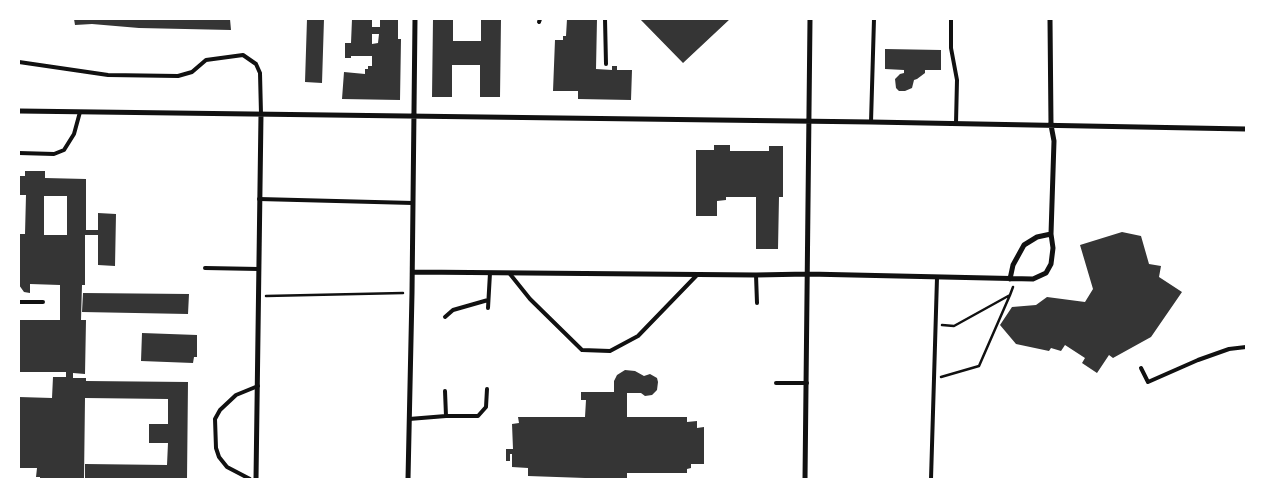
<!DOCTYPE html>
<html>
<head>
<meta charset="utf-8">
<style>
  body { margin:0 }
  #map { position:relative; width:1265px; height:498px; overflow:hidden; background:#fff; font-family:"DejaVu Sans",sans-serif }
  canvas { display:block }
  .frame { position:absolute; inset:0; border:20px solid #fff; pointer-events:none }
</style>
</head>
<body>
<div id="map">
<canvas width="1265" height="498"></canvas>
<div class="frame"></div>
</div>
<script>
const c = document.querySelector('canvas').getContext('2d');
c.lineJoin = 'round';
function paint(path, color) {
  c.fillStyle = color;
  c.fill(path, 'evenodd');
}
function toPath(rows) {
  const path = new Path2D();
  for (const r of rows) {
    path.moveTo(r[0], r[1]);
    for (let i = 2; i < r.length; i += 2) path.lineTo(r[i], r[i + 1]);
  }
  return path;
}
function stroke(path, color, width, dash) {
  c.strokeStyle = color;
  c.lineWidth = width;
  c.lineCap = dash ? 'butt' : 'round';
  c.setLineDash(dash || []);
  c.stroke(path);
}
paint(toPath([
  [74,19,230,19,231,30,139,28,92,24,75,25],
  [307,19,324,19,322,83,305,82],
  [352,19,372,19,372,27,380,27,380,19,398,19,398,39,401,39,400,100,342,99,344,72,365,74,365,69,368,69,368,66,372,66,372,56,351,56,351,58,345,58,345,43,351,43],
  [372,34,379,34,378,43,372,44],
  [433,19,453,19,453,41,481,41,481,19,501,19,500,97,480,97,480,65,452,65,452,97,432,97],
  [567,19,597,19,596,69,612,70,612,66,617,66,617,70,632,70,631,100,578,99,578,91,553,91,555,40,563,40,563,36,566,36],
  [640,19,730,19,683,63],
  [885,49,941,50,941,70,925,70,925,73,917,79,914,80,912,88,905,91,899,91,896,88,895,79,900,74,904,73,904,70,885,69],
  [714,145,730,145,730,151,769,151,769,146,783,146,783,197,779,197,778,249,756,249,756,197,726,197,726,200,717,201,717,216,696,216,696,150,714,150],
  [25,171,45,171,45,178,86,179,86,230,98,230,98,213,116,214,115,266,98,265,98,235,85,235,85,285,82,285,81,320,86,320,85,374,73,373,73,378,86,378,86,381,188,382,187,479,85,479,85,464,167,465,168,443,149,443,149,424,168,424,168,399,85,398,84,479,40,479,40,477,36,477,37,468,19,468,19,397,52,398,53,377,66,377,66,372,19,372,19,320,60,320,60,285,30,284,30,293,24,292,19,285,19,234,25,234,26,195,19,195,19,176,25,176],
  [44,196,67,196,67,235,44,235],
  [1122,232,1141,236,1149,264,1161,266,1159,277,1182,292,1151,337,1113,358,1109,355,1097,373,1082,363,1085,358,1065,345,1061,351,1051,348,1049,351,1016,344,1000,325,1012,307,1036,305,1047,297,1085,302,1093,289,1080,245],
  [83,293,189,294,188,314,82,312],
  [142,333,197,335,197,357,194,357,193,363,141,361],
  [625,370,635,371,644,376,650,374,657,378,658,382,657,390,652,395,645,396,641,393,627,393,627,417,687,417,687,422,697,421,697,428,704,427,704,464,691,464,691,468,687,469,687,473,627,473,627,479,585,479,585,478,528,476,528,468,512,467,512,454,510,454,510,461,506,461,506,449,513,449,512,424,519,423,518,417,585,417,586,400,581,400,581,392,614,392,614,381,617,375]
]), '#353535');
stroke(toPath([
  [266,296,403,293],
  [942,325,954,326,1010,295,1013,287],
  [941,377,979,366,1010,295]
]), '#111', 2.5);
stroke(toPath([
  [605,19,606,64],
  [951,19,951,48,957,80,956,123],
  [539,22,540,19],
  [19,62,108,75,178,76,192,72,206,60,243,55,256,64,260,73,261,114],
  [871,122,874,19],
  [19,153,54,154,64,150,74,134,80,112],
  [259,199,413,203],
  [205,268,259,269],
  [510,274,530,299,582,350,610,351,638,336,697,275],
  [756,275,757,303],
  [19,302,43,302],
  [488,308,490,273],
  [445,317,453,310,488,300],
  [1141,368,1148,382,1198,360,1229,349,1246,347],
  [776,383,807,383],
  [445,391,446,416],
  [409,419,446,416,478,416,486,407,487,389],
  [250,479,227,467,219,457,216,448,215,419,220,410,236,395,258,386],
  [931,479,937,278]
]), '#111', 4);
stroke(toPath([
  [19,111,871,122,1246,129],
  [413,272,756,275,808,274,1033,279,1046,273,1051,264,1053,248,1051,234,1054,141,1051,125,1050,19],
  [1010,279,1013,265,1024,245,1037,237,1051,234],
  [256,479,261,114],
  [408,479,412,293,415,19],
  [805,479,810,19]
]), '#111', 5);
</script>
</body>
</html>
